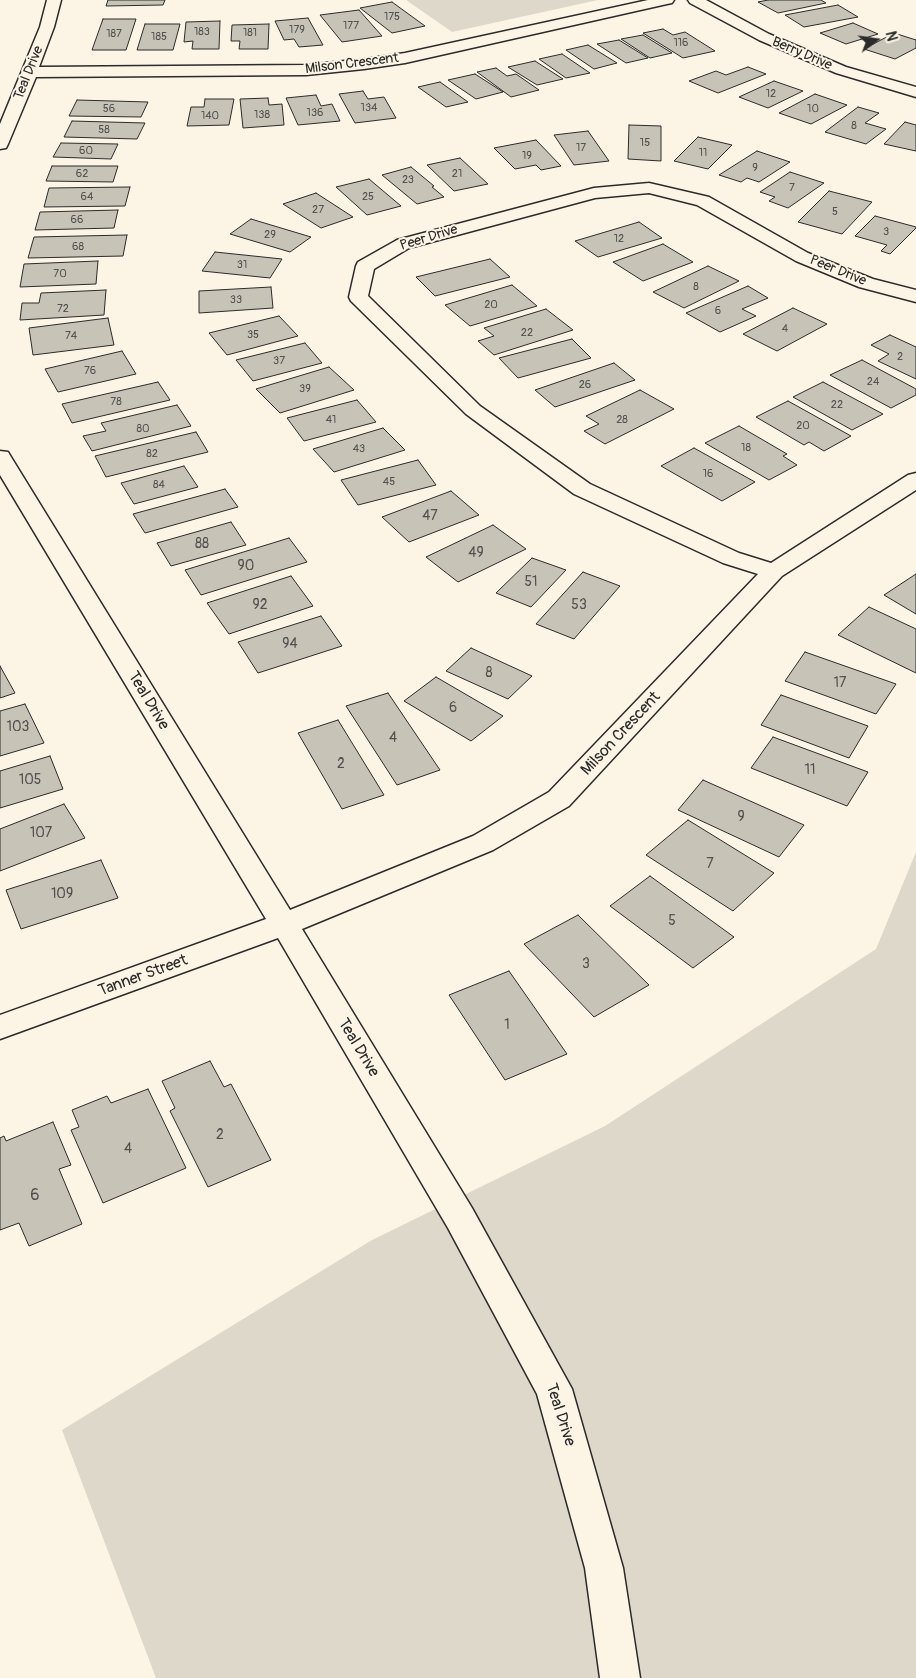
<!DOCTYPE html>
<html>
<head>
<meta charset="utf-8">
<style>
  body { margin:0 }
  #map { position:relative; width:916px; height:1678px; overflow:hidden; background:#fcf5e5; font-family:Pangolin,sans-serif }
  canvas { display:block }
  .north { position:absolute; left:851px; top:15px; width:50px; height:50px; -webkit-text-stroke:4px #fcf5e5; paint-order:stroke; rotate:76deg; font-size:14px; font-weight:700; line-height:20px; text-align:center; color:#2b2b2b }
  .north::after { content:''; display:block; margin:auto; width:18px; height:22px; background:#2b2b2b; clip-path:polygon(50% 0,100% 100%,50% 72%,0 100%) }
</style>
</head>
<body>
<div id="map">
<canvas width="916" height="1678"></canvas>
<div class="north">N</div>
</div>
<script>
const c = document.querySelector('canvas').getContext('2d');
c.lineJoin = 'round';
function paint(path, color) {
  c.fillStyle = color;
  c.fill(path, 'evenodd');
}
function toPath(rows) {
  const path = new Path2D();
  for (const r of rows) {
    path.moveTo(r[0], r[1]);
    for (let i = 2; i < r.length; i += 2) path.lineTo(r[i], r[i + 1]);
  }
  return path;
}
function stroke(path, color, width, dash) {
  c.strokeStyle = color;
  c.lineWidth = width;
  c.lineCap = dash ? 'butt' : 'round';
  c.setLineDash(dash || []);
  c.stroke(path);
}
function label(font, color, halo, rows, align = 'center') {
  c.font = font + ' Pangolin,sans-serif';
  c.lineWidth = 4;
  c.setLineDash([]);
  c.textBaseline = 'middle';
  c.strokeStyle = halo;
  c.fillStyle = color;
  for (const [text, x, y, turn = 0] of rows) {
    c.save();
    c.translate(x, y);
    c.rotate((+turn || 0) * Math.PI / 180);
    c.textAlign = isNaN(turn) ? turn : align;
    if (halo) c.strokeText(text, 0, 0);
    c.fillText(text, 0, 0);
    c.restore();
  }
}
paint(toPath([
  [406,0,598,0,452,32],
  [916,852,916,1678,156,1678,62,1430,372,1240,605,1126,876,949]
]), '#ded8ca');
const building = toPath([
  [108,0,165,0,163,5,106,6,108,0],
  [768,0,821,0,826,3,778,13,758,2,768,0],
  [392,2,425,26,392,33,360,8,392,2],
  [838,5,858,17,804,27,785,15,838,5],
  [359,10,382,36,342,42,320,15,359,10],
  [308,18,323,45,299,47,294,39,284,40,275,21,308,18],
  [103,19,136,19,126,50,92,50,103,19],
  [220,21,219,49,192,49,193,41,184,42,186,22,220,21],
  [853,23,878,34,846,44,820,33,853,23],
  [145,24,180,24,173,50,137,50,145,24],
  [269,24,268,49,239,49,240,41,231,41,232,25,269,24],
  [663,29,673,35,685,32,715,51,683,58,643,33,663,29],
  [894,33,916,40,916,48,895,59,864,49,894,33],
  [643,35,672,53,650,58,621,39,643,35],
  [619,40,648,58,626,63,597,44,619,40],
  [588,45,617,63,594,69,566,50,588,45],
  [562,54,590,73,566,78,539,59,562,54],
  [535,61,563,79,537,85,508,67,535,61],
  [748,67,766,74,718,93,689,81,716,71,726,75,748,67],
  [496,68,507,76,516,74,539,90,511,97,477,72,496,68],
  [475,74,503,92,476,99,448,80,475,74],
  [774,81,803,91,768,108,739,97,774,81],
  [440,82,468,102,446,107,418,87,440,82],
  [363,91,368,99,384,97,396,118,355,123,339,94,363,91],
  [815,94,847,105,811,124,779,113,815,94],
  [316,95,321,106,332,104,340,121,298,125,286,98,316,95],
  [268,98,269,105,282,104,284,125,243,128,240,99,268,98],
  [205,99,234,99,229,125,187,126,191,107,204,107,205,99],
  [77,100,148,102,141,117,69,116,77,100],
  [858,107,879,113,865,123,886,129,866,144,825,132,858,107],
  [72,121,145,123,137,139,64,137,72,121],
  [905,122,916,125,916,151,884,144,905,122],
  [629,125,661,126,661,161,628,159,629,125],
  [588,131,609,161,574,165,554,135,588,131],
  [698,137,732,145,708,169,674,161,698,137],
  [536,140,561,166,541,170,536,165,515,169,494,148,536,140],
  [61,143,118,144,111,159,53,157,61,143],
  [757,151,790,162,759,182,747,178,741,182,719,175,757,151],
  [460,158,488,184,454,191,427,165,460,158],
  [52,166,118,166,113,182,46,181,52,166],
  [411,167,434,186,432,187,444,197,417,204,382,175,411,167],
  [790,172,824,183,788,208,769,201,775,197,760,192,790,172],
  [369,179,401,206,367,215,336,187,369,179],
  [130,187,125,206,44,207,49,188,130,187],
  [829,191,872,202,842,234,798,222,829,191],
  [316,193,353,217,321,228,283,204,316,193],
  [118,210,114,228,35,230,40,212,118,210],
  [875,216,916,227,916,228,890,254,881,251,887,245,855,236,875,216],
  [251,219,311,237,290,252,230,234,251,219],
  [639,222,662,238,598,257,575,241,639,222],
  [127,235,123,256,28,258,34,237,127,235],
  [663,244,693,262,643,281,613,262,663,244],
  [215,252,282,259,270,278,202,271,215,252],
  [490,259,510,277,435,296,416,277,490,259],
  [98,261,96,284,20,287,24,264,98,261],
  [708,266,739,281,684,308,653,292,708,266],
  [512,285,537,306,470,326,445,305,512,285],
  [748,286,768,298,742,309,756,316,720,332,686,313,748,286],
  [271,287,273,308,199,313,199,291,271,287],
  [106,290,104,315,20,320,22,303,39,303,41,293,106,290],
  [793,308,827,324,777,351,743,334,793,308],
  [546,309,573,330,494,355,478,341,494,336,484,328,546,309],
  [279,316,298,336,227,355,209,333,279,316],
  [108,318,114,345,33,355,29,328,108,318],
  [890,335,916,347,916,379,878,361,889,354,871,345,890,335],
  [572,339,591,358,518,378,499,358,572,339],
  [305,343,322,363,253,381,236,360,305,343],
  [122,351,136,374,58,392,45,369,122,351],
  [862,360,916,389,916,395,891,408,830,375,862,360],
  [614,363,635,380,555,407,535,390,614,363],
  [329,367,354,390,280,413,256,389,329,367],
  [158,382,170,400,72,423,62,404,158,382],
  [823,382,883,414,852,430,793,397,823,382],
  [640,390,674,409,605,444,584,431,599,424,586,416,640,390],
  [357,400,376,422,304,441,287,418,357,400],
  [788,401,851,436,824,451,809,442,804,445,756,417,788,401],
  [177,405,191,426,92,451,83,436,106,431,101,423,177,405],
  [739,426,787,454,783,456,797,465,769,480,705,443,739,426],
  [383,428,405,450,334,472,313,449,383,428],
  [196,432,208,452,106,477,95,456,196,432],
  [694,448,755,482,722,501,661,466,694,448],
  [418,460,436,485,358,505,341,480,418,460],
  [184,466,198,487,134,504,121,483,184,466],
  [225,489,238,507,145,533,133,514,225,489],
  [451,491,479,515,409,542,382,517,451,491],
  [231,522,246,545,171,566,157,543,231,522],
  [493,525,526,549,458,582,426,557,493,525],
  [289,538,307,562,201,595,185,570,289,538],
  [532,558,566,570,531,607,496,593,532,558],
  [583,572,620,586,574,639,536,624,583,572],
  [916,574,916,614,884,595,916,574],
  [291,576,313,606,229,634,207,603,291,576],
  [869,607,916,629,916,673,838,635,869,607],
  [321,616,342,646,258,673,238,642,321,616],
  [471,648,532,676,508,699,446,671,471,648],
  [805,652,896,684,876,714,785,681,805,652],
  [0,666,15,693,0,698,0,666],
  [436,677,503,716,471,741,404,701,436,677],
  [388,693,440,770,397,785,346,706,388,693],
  [781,695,868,726,849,758,761,725,781,695],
  [25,704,44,743,0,756,0,711,25,704],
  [338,720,384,795,342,809,298,733,338,720],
  [773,737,868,772,847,806,751,768,773,737],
  [50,756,63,789,0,808,0,771,50,756],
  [703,780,804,825,779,857,678,810,703,780],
  [64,804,85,838,0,871,0,829,64,804],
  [688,820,774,873,733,911,646,855,688,820],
  [101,860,118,898,21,929,6,890,101,860],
  [650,876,734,937,693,968,610,906,650,876],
  [578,915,649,985,594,1017,524,944,578,915],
  [509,971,567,1054,505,1080,449,995,509,971],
  [210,1061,224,1087,231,1084,271,1160,208,1187,170,1111,175,1108,162,1081,210,1061],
  [148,1089,186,1168,103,1203,71,1130,79,1127,72,1110,107,1096,111,1103,148,1089],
  [53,1122,71,1165,59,1169,82,1224,29,1246,19,1223,0,1230,0,1138,4,1136,6,1141,53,1122]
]);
paint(building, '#c8c3b7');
stroke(building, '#2b2b2b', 1);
const street = toPath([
  [47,0,61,0,54,27,39,67,306,65,364,59,405,53,648,0,674,0,672,3,667,4,405,63,364,69,306,75,36,77,8,144,6,148,0,149,0,124,40,27,47,0],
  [688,0,706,0,769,34,846,67,916,87,916,97,836,73,759,40,690,3,688,0],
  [649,183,709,197,808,253,873,279,916,290,916,302,859,287,796,261,697,205,649,193,595,198,409,248,374,269,368,296,480,406,590,484,739,553,771,563,908,475,916,473,916,490,782,576,569,806,493,850,302,929,472,1208,572,1389,623,1568,640,1678,600,1678,585,1568,537,1394,448,1228,278,938,0,1039,0,1015,266,919,0,475,0,451,8,452,11,457,290,910,473,836,549,792,758,574,723,563,574,494,466,414,351,301,349,297,356,266,358,262,397,240,594,188,649,183]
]);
stroke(street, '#2b2b2b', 3);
paint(street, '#fcf5e5');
label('11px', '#52514e', null, [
  ["175",392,17],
  ["177",351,26],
  ["179",297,30],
  ["183",202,32],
  ["181",250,33],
  ["187",114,34],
  ["185",159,37],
  ["116",681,43],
  ["12",771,94],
  ["134",369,108],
  ["56",109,109],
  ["10",813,109],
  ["136",315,113],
  ["138",262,115],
  ["140",210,116],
  ["8",854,126],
  ["58",104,130],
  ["15",645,143],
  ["17",581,148],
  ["60",86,151],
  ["11",703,153],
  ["19",527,156],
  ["9",755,168],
  ["62",82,174],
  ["21",457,174],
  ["23",408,180],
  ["7",792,188],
  ["64",87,197],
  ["25",368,197],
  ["27",318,210],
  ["5",835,212],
  ["66",77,220],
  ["3",886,232],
  ["29",270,235],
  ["12",619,239],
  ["68",78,247],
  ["31",242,265],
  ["70",60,274],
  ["8",696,287],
  ["33",236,300],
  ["20",491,305],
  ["72",63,309],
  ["6",718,311],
  ["4",785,329],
  ["22",527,333],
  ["35",253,335],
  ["74",71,336],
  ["2",900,357],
  ["37",279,361],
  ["76",90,371],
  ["24",873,382],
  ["26",585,385],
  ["39",305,389],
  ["78",116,402],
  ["22",837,405],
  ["41",331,420],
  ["28",622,420],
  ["20",803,426],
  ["80",143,429],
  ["18",746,448],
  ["43",359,449],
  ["82",152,454],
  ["16",708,474],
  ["45",389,482],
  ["84",159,485]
]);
label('14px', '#2b2b2b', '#fcf5e5', [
  ["Berry Drive",802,54,23],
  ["Milson Crescent",352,64,-7],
  ["Teal Drive",29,73,-68],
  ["Peer Drive",429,238,-17],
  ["Peer Drive",838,271,22]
]);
label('14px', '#52514e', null, [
  ["47",430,516],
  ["88",202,544],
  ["49",476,553],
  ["90",246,566],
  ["51",531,582],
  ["92",260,605],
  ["53",579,605],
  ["94",290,644],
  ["8",489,673],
  ["17",840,683],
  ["6",453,708],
  ["103",18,727],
  ["4",393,738],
  ["2",341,764],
  ["11",810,770],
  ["105",30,780],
  ["9",741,817],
  ["107",41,833],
  ["7",710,864],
  ["109",62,894],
  ["5",672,921],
  ["3",586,964],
  ["1",507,1025],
  ["2",220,1135],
  ["4",128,1149]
]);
label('16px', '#2b2b2b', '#fcf5e5', [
  ["Teal Drive",148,701,59],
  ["Milson Crescent",621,734,-47],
  ["Tanner Street",143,976,-20],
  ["Teal Drive",358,1048,59],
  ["Teal Drive",560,1415,72]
]);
label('16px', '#52514e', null, [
  ["6",35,1196]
]);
</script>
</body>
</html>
